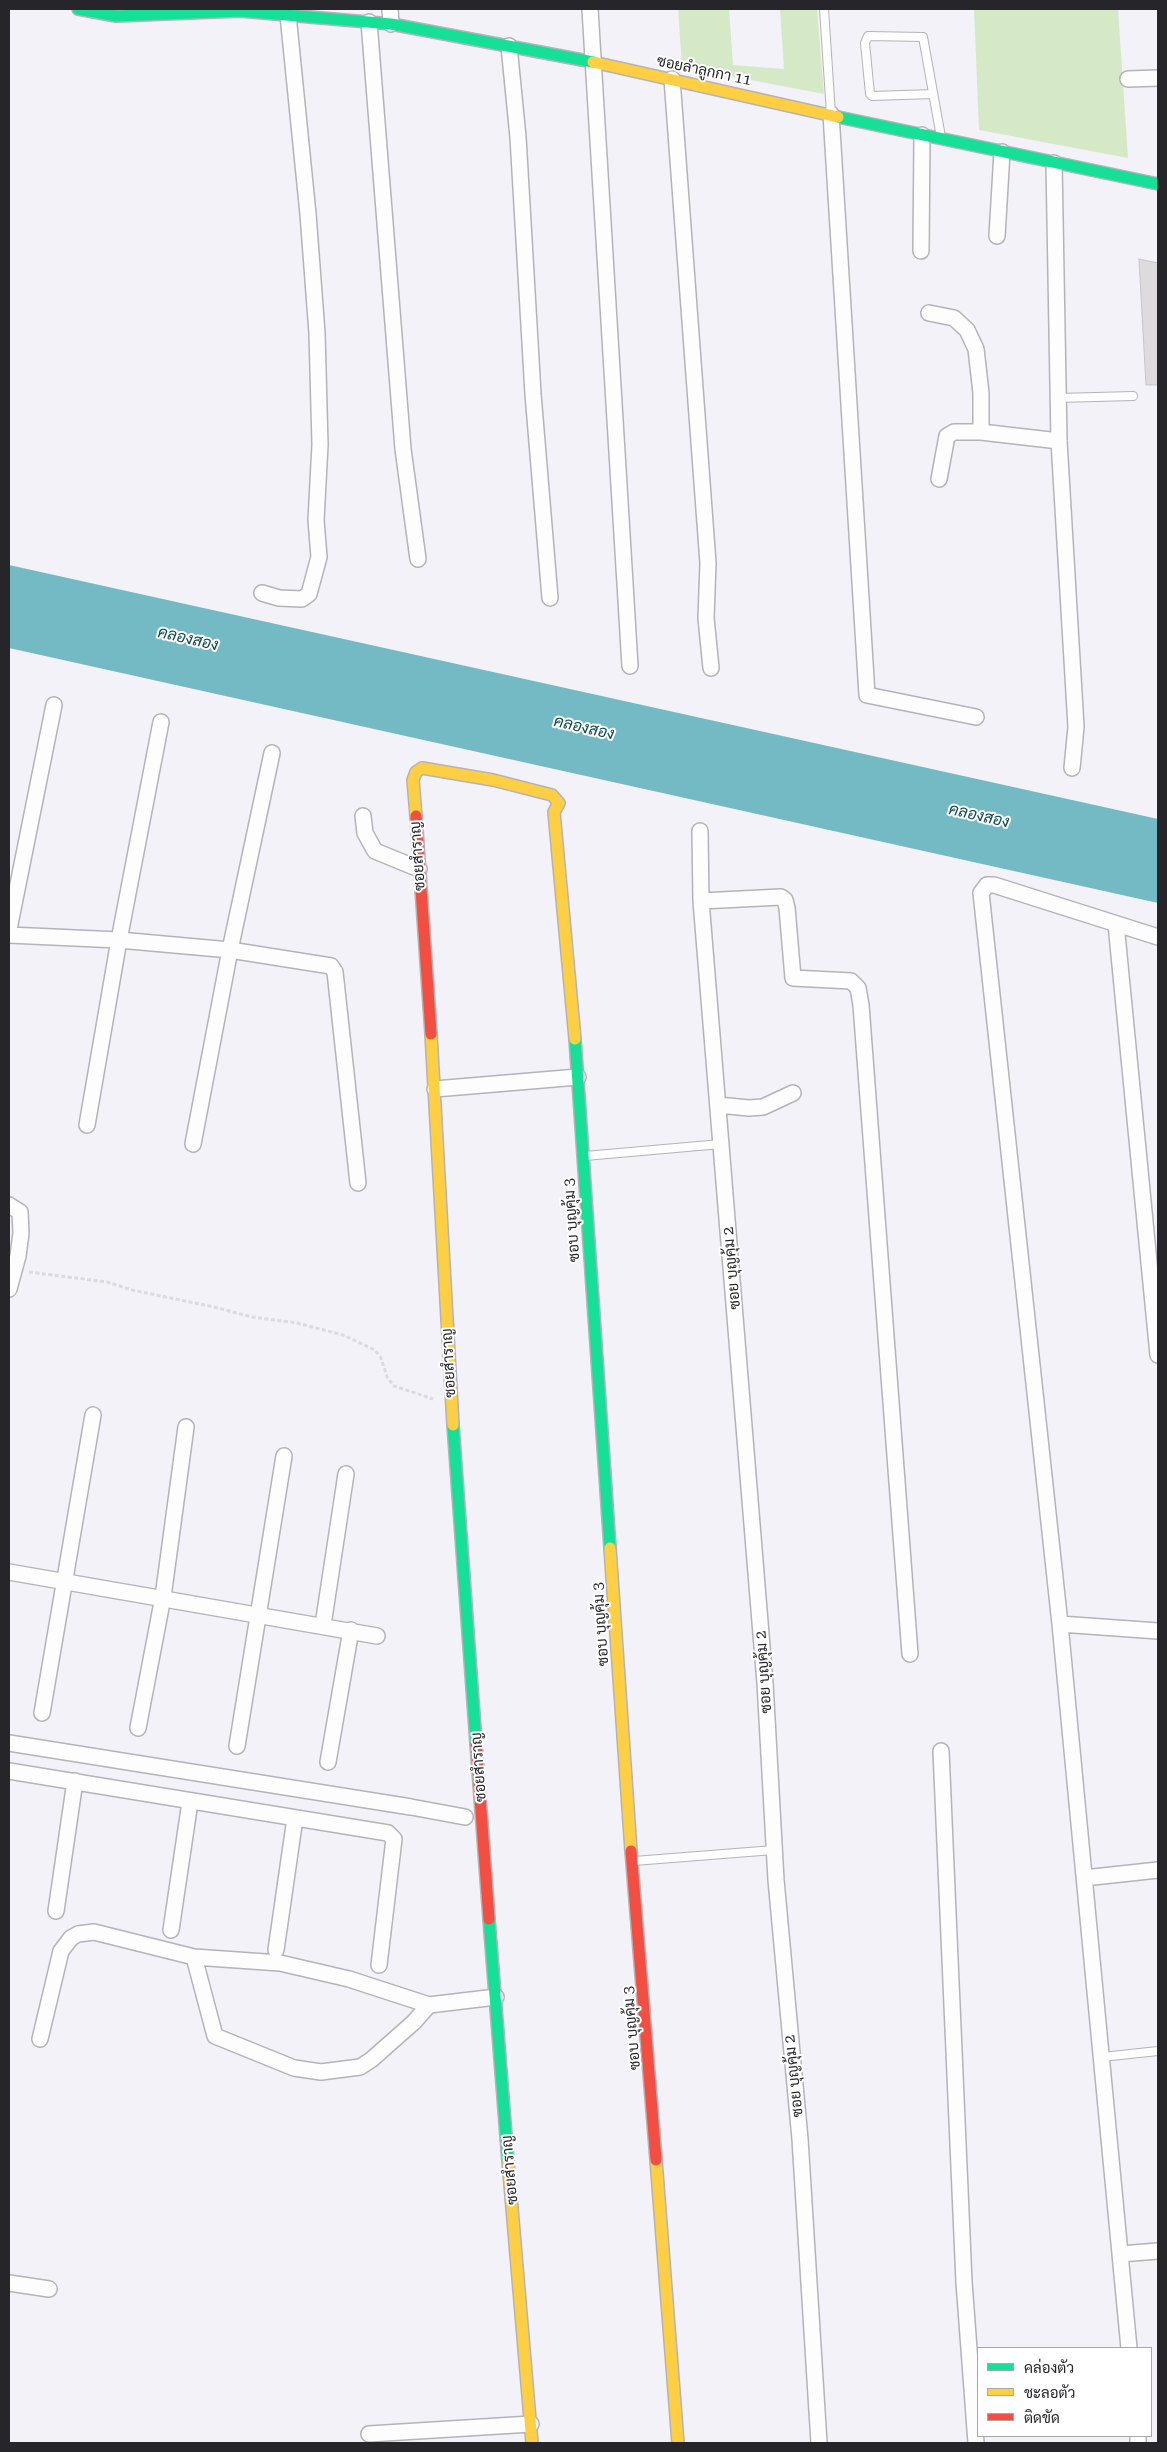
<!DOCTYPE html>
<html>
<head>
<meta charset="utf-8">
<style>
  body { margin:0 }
  #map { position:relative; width:1167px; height:2452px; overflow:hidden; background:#f3f2f8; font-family:"Roboto Serif",Sarabun,serif }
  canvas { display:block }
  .frame { position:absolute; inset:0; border:10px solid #262529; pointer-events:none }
  .legend { position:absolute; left:977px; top:2347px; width:175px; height:90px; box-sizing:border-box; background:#fff; border:1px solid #a8a8a9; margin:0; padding:6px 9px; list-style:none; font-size:15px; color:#262529 }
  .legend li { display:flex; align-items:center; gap:10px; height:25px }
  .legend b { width:25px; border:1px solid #a8a8a9 }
</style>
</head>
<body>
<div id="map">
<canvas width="1167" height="2452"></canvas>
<div class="frame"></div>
<ul class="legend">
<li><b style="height:6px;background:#16e098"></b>คล่องตัว</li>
<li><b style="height:6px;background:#ffcf43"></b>ชะลอตัว</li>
<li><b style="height:6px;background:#f24e42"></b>ติดขัด</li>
</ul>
</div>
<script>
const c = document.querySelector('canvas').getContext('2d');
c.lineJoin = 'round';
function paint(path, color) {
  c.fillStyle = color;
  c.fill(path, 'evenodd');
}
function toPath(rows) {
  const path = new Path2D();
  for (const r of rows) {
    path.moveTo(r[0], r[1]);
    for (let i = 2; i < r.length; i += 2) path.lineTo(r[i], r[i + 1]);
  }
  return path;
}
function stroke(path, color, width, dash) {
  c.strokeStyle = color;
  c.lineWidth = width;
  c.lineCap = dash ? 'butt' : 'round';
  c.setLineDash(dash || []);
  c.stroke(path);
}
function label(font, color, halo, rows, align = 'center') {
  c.font = font + ' "Roboto Serif",Sarabun,serif';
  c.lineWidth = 4;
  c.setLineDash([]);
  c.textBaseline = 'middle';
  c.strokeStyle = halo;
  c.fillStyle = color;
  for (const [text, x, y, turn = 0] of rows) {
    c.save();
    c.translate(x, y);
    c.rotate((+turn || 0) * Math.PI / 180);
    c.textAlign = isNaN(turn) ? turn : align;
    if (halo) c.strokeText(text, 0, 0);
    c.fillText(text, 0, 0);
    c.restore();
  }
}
paint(toPath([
  [678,9,729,9,733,65,784,69,780,9,817,9,824,94,682,67],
  [974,9,1118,9,1128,158,979,130]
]), '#d5e9c7');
paint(toPath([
  [9,565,1158,819,1158,903,9,648]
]), '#74bac5');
const building = toPath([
  [1139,259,1158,263,1158,385,1146,385,1139,259]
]);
paint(building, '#dedbde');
stroke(building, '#c8c5c8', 1);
const lane = toPath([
  [824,9,831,114],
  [933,94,872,96,870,94,865,43,868,36,923,37,941,137],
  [1058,398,1133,396],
  [585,1156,721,1144],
  [634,1861,774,1850],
  [1102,2057,1158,2051]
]);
const street = toPath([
  [390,9,391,24],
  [590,9,630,666],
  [369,22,403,449,418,559],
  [509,46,518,137,533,394,550,598],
  [672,79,708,563,706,618,711,668],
  [1128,79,1158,78],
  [831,114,867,695,976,717],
  [1054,163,1059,441,1076,727,1072,768],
  [997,236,1002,152],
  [921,251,922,135],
  [929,313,954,318,967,330,976,349,981,393,981,432],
  [939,479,947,436,954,432,981,432,1059,441],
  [262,593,279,598,302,599,309,594,319,557,316,520,320,445,317,333,308,214,288,15],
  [363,816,365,833,375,851,419,869],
  [700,831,701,901,765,1683,776,1880,800,2139,819,2443],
  [701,901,781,897,785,900,787,908,793,978,851,981,858,988,861,1005,910,1654],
  [1116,924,1158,1355],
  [9,929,54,705],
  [9,935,119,940,230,950,331,966,335,972,358,1183],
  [435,1089,578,1077],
  [718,1105,749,1108,763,1107,793,1093],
  [87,1125,119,940,161,722],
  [193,1144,230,950,272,753],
  [9,1205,20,1212,21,1233,18,1256,9,1289],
  [9,1572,377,1636],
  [1060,1624,1158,1631],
  [323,1625,346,1474],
  [42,1713,93,1415],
  [138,1728,163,1597,186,1427],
  [9,1743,411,1807,465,1817],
  [237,1746,284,1456],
  [941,1751,964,2282,976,2443],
  [328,1762,351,1630],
  [9,1771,388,1833,394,1839,379,1965],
  [1084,1878,1158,1870],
  [56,1911,75,1781],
  [171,1930,190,1802],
  [276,1950,295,1818],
  [194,1957,280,1963,349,1979,429,2005],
  [40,2039,61,1951,71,1938,78,1934,94,1932,194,1957,215,2036,294,2068,321,2072,360,2067,371,2060,414,2022,429,2005,496,1997],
  [1120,2254,1158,2251],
  [9,2283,49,2289],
  [1129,2348,1060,1624,981,893,987,885,994,885,1158,937],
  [369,2434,531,2424],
  [1138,2436,1138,2443]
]);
const fast = toPath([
  [78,9,116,16,240,11,391,24,593,62],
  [838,117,1158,184],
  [575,1039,610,1548],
  [453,1425,476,1743],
  [489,1919,508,2161]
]);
const slow = toPath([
  [593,62,838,117],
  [416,816,413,780,416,772,422,768,493,780,552,795,559,803,554,812,575,1039],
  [431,1034,453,1425],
  [610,1548,631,1851],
  [656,2160,678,2443],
  [508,2161,532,2443]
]);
const jam = toPath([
  [416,816,431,1034],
  [476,1743,489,1919],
  [631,1851,656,2160]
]);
stroke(lane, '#b4b3b8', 10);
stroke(street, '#b4b3b8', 18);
stroke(fast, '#b4b3b8', 14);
stroke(slow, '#b4b3b8', 14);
stroke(jam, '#b4b3b8', 14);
stroke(toPath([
  [29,1272,107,1282,132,1290,214,1307,252,1317,297,1323,343,1335,375,1350,381,1358,387,1377,394,1386,433,1399]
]), '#dbdadd', 3, [4, 2.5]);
stroke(lane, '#fdfdfe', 8);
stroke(street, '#fdfdfe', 15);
stroke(fast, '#16e098', 11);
stroke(slow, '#ffcf43', 11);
stroke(jam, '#f24e42', 11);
label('15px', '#262529', '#fff', [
  ["ซอยลำลูกกา 11",704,71,12],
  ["ซอยสำราญ",418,856,-94],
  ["ซอบ บุญคุ้ม 3",572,1220,-94],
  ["ซอย บุญคุ้ม 2",732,1268,-95],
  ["ซอยสำราญ",449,1363,-93],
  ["ซอบ บุญคุ้ม 3",601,1624,-94],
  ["ซอย บุญคุ้ม 2",764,1672,-94],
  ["ซอยสำราญ",479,1767,-94],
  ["ซอบ บุญคุ้ม 3",632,2028,-95],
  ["ซอย บุญคุ้ม 2",794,2076,-96],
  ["ซอยสำราญ",510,2170,-95]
]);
label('italic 16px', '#0d4950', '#fff', [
  ["คลองสอง",188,639,13],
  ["คลองสอง",584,728,13],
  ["คลองสอง",979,816,13]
]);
</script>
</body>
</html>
